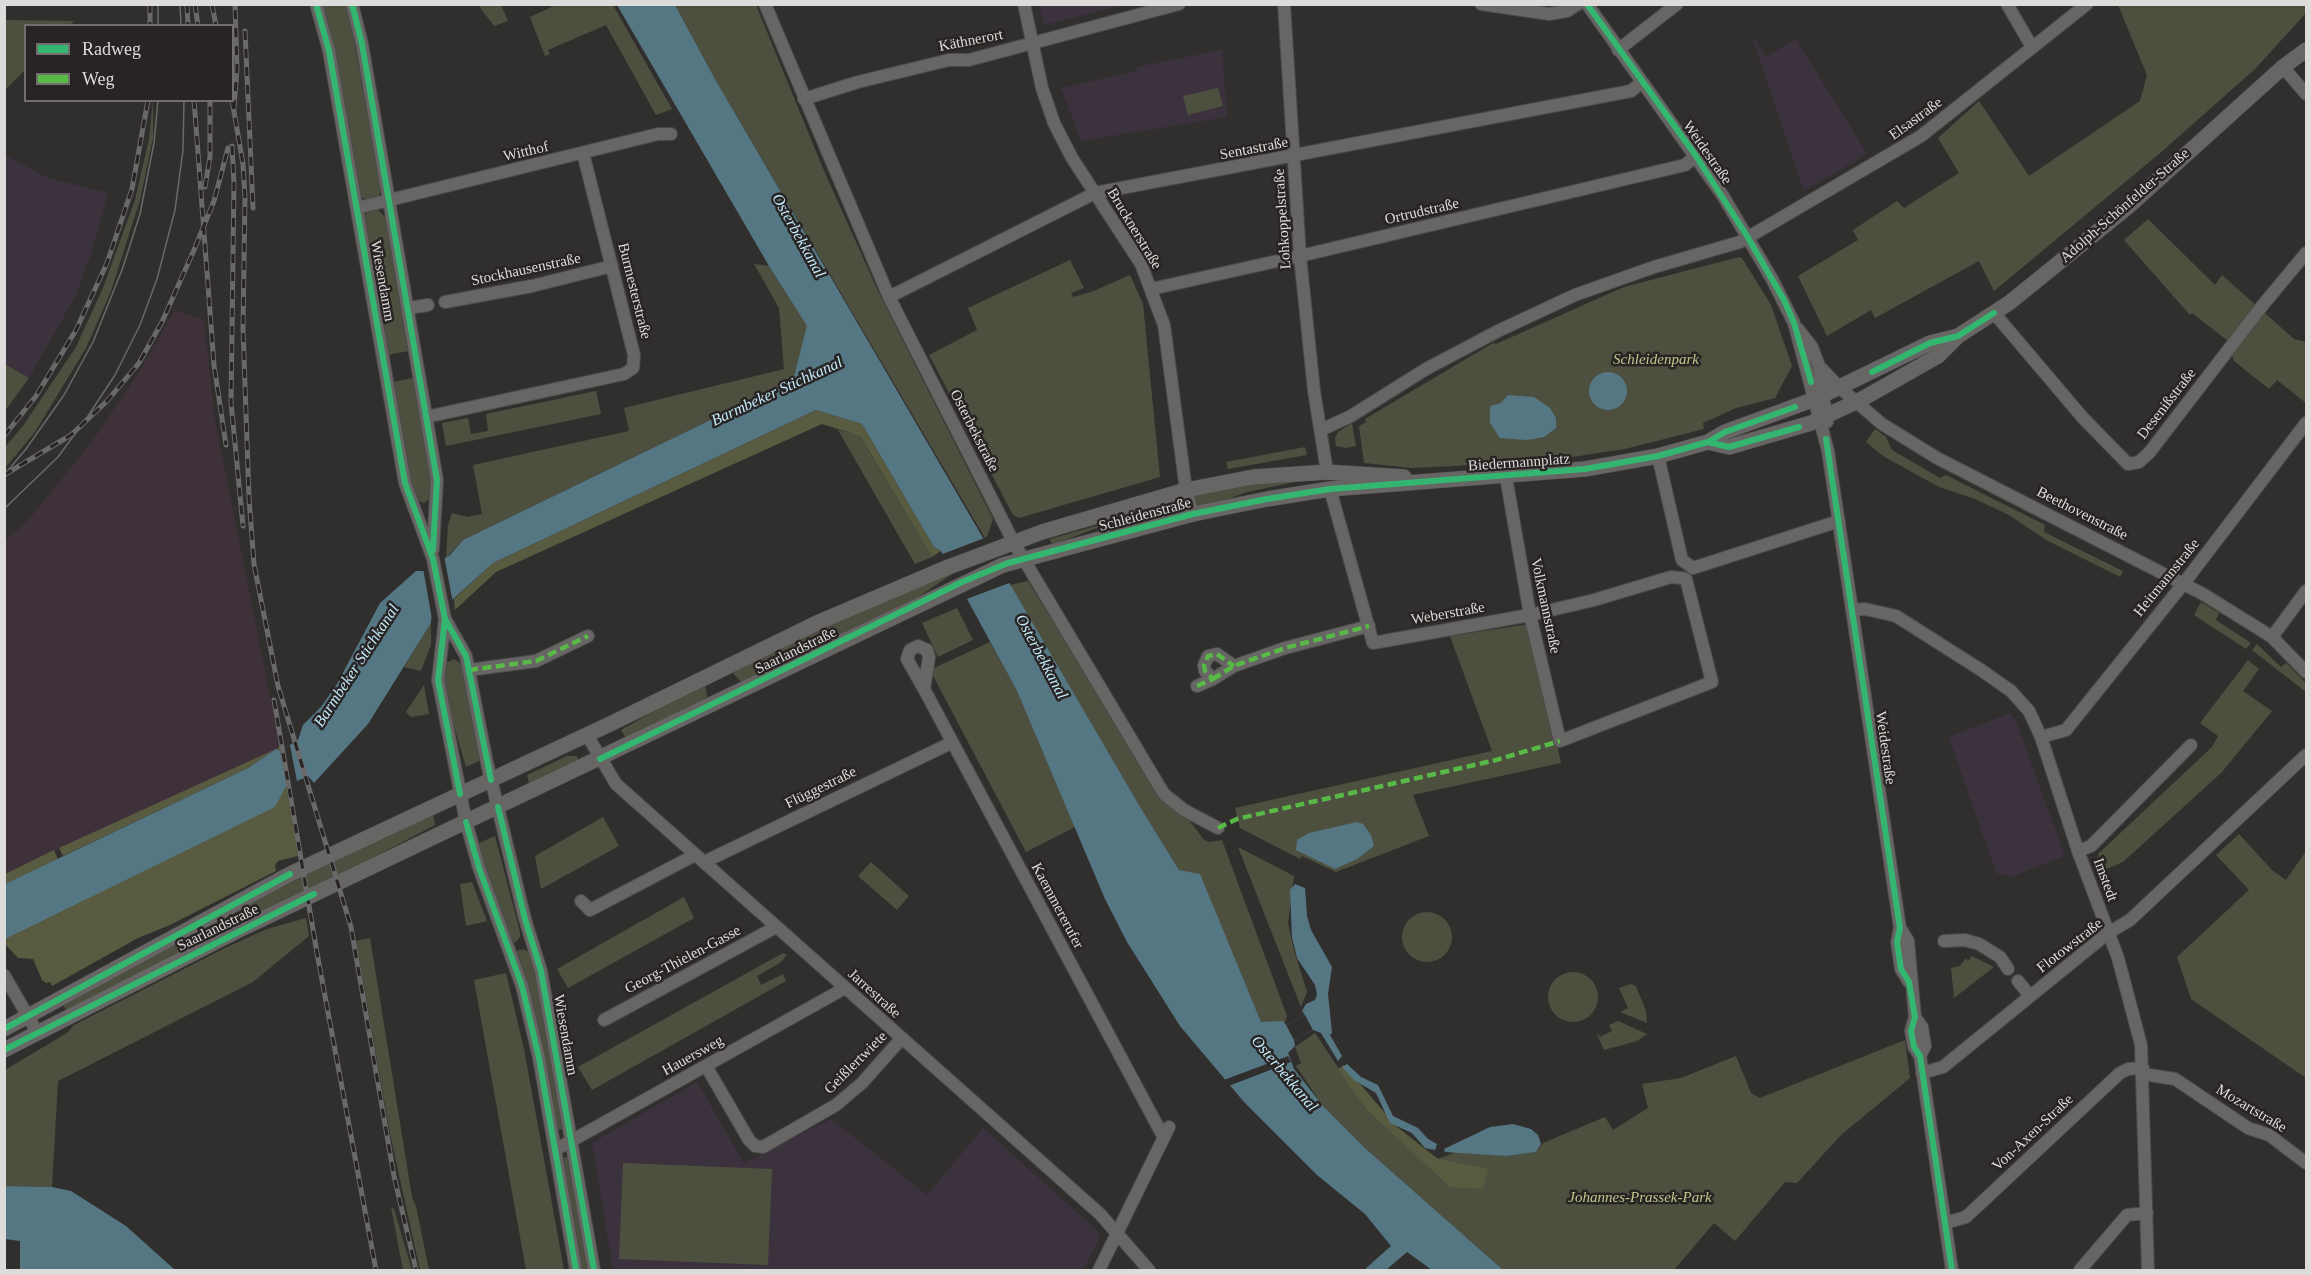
<!DOCTYPE html>
<html>
<head>
<meta charset="utf-8">
<style>
  body { margin:0 }
  #map { position:relative; width:2311px; height:1275px; overflow:hidden; background:#312f2e; font-family:Georgia,serif }
  canvas { display:block }
  .frame { position:absolute; inset:0; border:6px solid #dedcdb; pointer-events:none }
  .legend { position:absolute; left:24px; top:24px; width:210px; height:78px; box-sizing:border-box; background:#282423; border:2px solid #716e6d; margin:0; padding:8px 10px; list-style:none; font-size:18px; color:#dedcdb }
  .legend li { display:flex; align-items:center; gap:12px; height:30px }
  .legend b { width:30px; border:2px solid #716e6d }
</style>
</head>
<body>
<div id="map">
<canvas width="2311" height="1275"></canvas>
<div class="frame"></div>
<ul class="legend">
<li><b style="height:8px;background:#33b770"></b>Radweg</li>
<li><b style="height:8px;background:#58b947"></b>Weg</li>
</ul>
</div>
<script>
const c = document.querySelector('canvas').getContext('2d');
c.lineJoin = 'round';
function paint(path, color) {
  c.fillStyle = color;
  c.fill(path, 'evenodd');
}
function toPath(rows) {
  const path = new Path2D();
  for (const r of rows) {
    if (r.length === 3) {
      path.moveTo(r[0] + r[2], r[1]);
      path.arc(r[0], r[1], r[2], 0, 2 * Math.PI);
      continue;
    }
    path.moveTo(r[0], r[1]);
    for (let i = 2; i < r.length; i += 2) path.lineTo(r[i], r[i + 1]);
  }
  return path;
}
function stroke(path, color, width, dash) {
  c.strokeStyle = color;
  c.lineWidth = width;
  c.lineCap = dash ? 'butt' : 'round';
  c.setLineDash(dash || []);
  c.stroke(path);
}
function label(font, color, halo, rows, align = 'center') {
  c.font = font + ' Georgia,serif';
  c.lineWidth = 5;
  c.setLineDash([]);
  c.textBaseline = 'middle';
  c.strokeStyle = halo;
  c.fillStyle = color;
  for (const [text, x, y, turn = 0] of rows) {
    c.save();
    c.translate(x, y);
    c.rotate((+turn || 0) * Math.PI / 180);
    c.textAlign = isNaN(turn) ? turn : align;
    if (halo) c.strokeText(text, 0, 0);
    c.fillText(text, 0, 0);
    c.restore();
  }
}
paint(toPath([
  [175,310,204,320,215,420,280,747,5,874,5,540,25,524,91,443,139,372]
]), '#3f313a');
paint(toPath([
  [1039,5,1039,4,1124,5,1044,25],
  [1755,39,1766,57,1796,39,1867,154,1804,191,1753,40],
  [1222,50,1227,117,1081,141,1061,88,1137,71,1137,67],
  [4,154,48,178,108,193,93,248,76,295,29,378,5,364],
  [2010,713,2016,721,2065,856,2011,877,1996,873,1949,737],
  [697,1082,744,1163,831,1119,927,1195,983,1128,1097,1230,1099,1240,1083,1270,613,1270,592,1143]
]), '#3b323e');
paint(toPath([
  [558,4,613,5,672,109,656,115,606,25,548,50,550,54,545,56,530,17],
  [320,5,345,5,350,18,381,190,378,198,366,200,360,196,332,40],
  [478,5,501,5,508,21,494,26],
  [675,5,756,5,824,171,878,291,993,519,987,537,985,538,715,79],
  [2118,5,2306,4,2306,13,2255,69,2159,154,1994,291,1979,261,1875,318,1871,310,1827,336,1798,276,1858,240,1853,230,1897,201,1904,208,1959,173,1938,138,1979,101,2029,176,2140,101,2147,75],
  [5,20,74,21,70,25,26,26,25,70,5,90],
  [1218,88,1223,106,1188,115,1183,96],
  [153,101,153,138,140,200,111,291,86,348,35,432,5,468,5,447,23,426,76,347,103,288,135,200,149,139],
  [378,210,386,218,409,351,387,355,364,217,367,212],
  [2148,219,2215,285,2222,275,2294,339,2306,342,2306,403,2277,380,2269,389,2234,361,2228,341,2192,313,2190,315,2124,240],
  [1739,257,1742,258,1771,305,1792,366,1775,398,1736,408,1703,423,1704,429,1625,449,1559,459,1453,466,1412,468,1364,463,1359,426,1366,422,1365,419,1493,343,1496,344,1624,287],
  [1070,260,1084,288,1071,293,1073,297,1094,291,1130,275,1143,304,1160,477,1019,518,1013,515,929,355,977,330,968,308],
  [754,264,769,266,808,327,793,380,463,540,446,558,448,525,452,513,467,517,482,514,473,465,629,431,624,408,784,369,779,308],
  [5,364,29,378,5,411],
  [413,378,433,486,431,498,424,503,417,500,413,495,392,382],
  [596,391,601,414,446,446,442,423,468,418,471,434,488,431,486,414],
  [1352,423,1356,446,1346,448,1336,446,1335,438,1338,432],
  [1875,429,1886,437,1892,450,1940,478,1946,475,2045,525,2044,532,2123,571,2120,577,2046,540,2009,515,1975,499,1939,487,1883,456,1866,442],
  [838,430,859,435,932,557,915,564],
  [1305,447,1307,455,1228,469,1226,462],
  [1310,479,1247,492,1214,504,1200,506,1195,502,1194,495,1263,482],
  [1154,505,1155,514,1094,529,1052,545,1050,539,1106,523],
  [949,572,951,575,900,609,755,680,741,682,733,673,736,667],
  [1028,581,1161,797,1189,820,1204,840,1210,842,1222,840,1287,1016,1285,1022,1261,1022,1238,968,1188,873,1179,870,1139,805,1010,585],
  [2201,602,2219,613,2216,620,2251,643,2246,649,2194,615],
  [957,608,973,640,938,657,922,623],
  [431,623,431,645,421,671,404,667],
  [1530,624,1561,763,1413,795,1429,836,1336,872,1302,856,1300,859,1240,828,1235,808,1492,751,1450,636],
  [990,642,1017,691,1075,827,1026,852,930,670],
  [2257,644,2281,667,2286,663,2306,683,2306,692,2252,650],
  [454,659,463,665,481,760,466,767,446,698,443,677,446,663],
  [2248,660,2259,669,2243,691,2272,711,2222,772,2123,862,2102,871,2098,854,2212,747,2218,736,2200,723],
  [701,684,706,688,707,698,697,707,627,740,621,730],
  [424,685,429,714,411,717,406,712],
  [567,756,577,756,579,762,530,787,527,775],
  [433,813,435,825,353,868,66,1010,62,1003,197,928],
  [603,817,619,846,541,889,535,856],
  [2239,834,2272,870,2286,880,2306,851,2306,1078,2191,999,2177,957,2249,890,2216,855],
  [495,836,520,932,520,937,515,943,510,939,477,844],
  [1238,847,1294,876,1288,923,1294,950,1307,992,1301,1007],
  [871,862,909,896,897,910,858,876],
  [472,882,487,921,466,926,460,884],
  [684,897,694,918,568,988,557,969],
  [1427,937,25],
  [306,918,309,936,253,982,58,1081,52,1187,5,1186,5,1070,67,1033,74,1025,225,948,267,929],
  [370,938,412,1197,416,1206,429,1270,420,1270,390,1134,356,941],
  [523,949,529,952,533,963,565,1129,557,1130,515,952],
  [783,953,787,955,780,963,757,976,761,985,783,974,786,981,592,1090,578,1067],
  [1972,956,1994,967,1954,998,1951,968,1960,966,1966,958,1968,961],
  [1573,997,25],
  [506,973,524,1049,564,1270,526,1270,474,980],
  [1631,984,1636,986,1646,1011,1647,1023,1620,1012,1628,1008,1619,988],
  [1618,1021,1647,1034,1637,1041,1604,1050,1596,1032,1600,1037,1612,1031,1609,1025],
  [1315,1033,1365,1108,1390,1128,1438,1159,1459,1151,1507,1156,1536,1152,1543,1143,1605,1117,1613,1130,1648,1108,1642,1084,1681,1078,1736,1056,1751,1093,1760,1098,1905,1040,1910,1078,1841,1135,1797,1183,1785,1182,1735,1241,1714,1223,1674,1270,1503,1270,1365,1148,1323,1106,1296,1066,1301,1063,1295,1047],
  [565,1157,568,1158,589,1270,581,1270,562,1160],
  [623,1163,772,1169,768,1265,619,1259],
  [391,1207,394,1209,412,1270,403,1270]
]), '#4e503f');
paint(toPath([
  [816,410,862,424,934,547,941,551,932,557,860,436,822,424,496,572,455,610,454,599,493,563],
  [280,747,280,751,276,749,248,768,63,856,59,848],
  [286,786,298,856,278,861,275,865,276,871,170,925,138,938,52,986,50,982,46,983,42,980,33,959,18,958,5,944,4,939],
  [54,850,58,859,5,884,5,874],
  [1344,1065,1396,1126,1438,1159,1488,1169,1483,1189,1450,1187,1365,1108,1338,1069]
]), '#585b3f');
paint(toPath([
  [617,5,675,5,715,79,1139,805,1179,870,1200,874,1261,1022,1283,1021,1286,1025,1305,1015,1302,1011,1306,1004,1315,1000,1317,995,1315,985,1297,958,1292,937,1290,890,1295,884,1305,888,1307,916,1311,930,1332,967,1328,994,1332,1033,1330,1035,1342,1056,1338,1061,1321,1033,1313,1030,1294,1040,1295,1046,1288,1053,1294,1069,1323,1106,1365,1148,1503,1270,1432,1270,1407,1252,1386,1270,1364,1270,1391,1246,1365,1214,1317,1175,1244,1102,1180,1026,1127,942,1105,899,1017,691,941,551,934,547,862,424,816,410,493,563,431,619,431,623,368,724,314,783,308,776,286,786,275,807,5,939,5,884,248,768,276,749,280,751,298,740,303,725,321,707,337,684,380,603,416,571,424,571,450,555,463,540,793,380,807,326,769,266],
  [1608,391,19],
  [1508,395,1534,397,1550,408,1556,418,1556,428,1544,437,1527,440,1500,438,1490,423,1490,406,1501,403],
  [1357,822,1363,824,1371,835,1374,846,1357,859,1335,869,1296,850,1297,840,1309,833],
  [1347,1064,1361,1077,1378,1085,1393,1116,1418,1128,1428,1139,1437,1144,1435,1150,1425,1148,1412,1133,1390,1123,1376,1093,1354,1080,1342,1067],
  [1513,1124,1531,1129,1538,1135,1541,1144,1536,1152,1507,1156,1445,1152,1444,1149,1490,1127],
  [5,1186,52,1187,71,1191,126,1226,175,1270,20,1270,20,1241,5,1239]
]), '#557784');
paint(toPath([
  [987,537,1012,582,964,600,940,555],
  [444,556,453,603,434,620,433,625,423,568],
  [290,745,297,781,287,786,280,751],
  [1305,1015,1313,1030,1294,1040,1286,1025],
  [1288,1056,1291,1062,1226,1087,1221,1081]
]), '#312f2e');
const minor = toPath([
  [316,4,329,51,405,483,433,559,445,619,438,680,466,822,479,868,522,986,539,1058,576,1270],
  [352,4,362,44,437,480,433,549],
  [765,4,889,297,1014,543,1164,794,1184,810,1218,828],
  [1024,4,1042,88,1054,123,1072,158,1141,264,1164,325,1186,490,1193,514],
  [1284,4,1300,256,1314,391,1327,472],
  [1481,4,1549,14,1567,11,1578,4],
  [1587,4,1723,196,1772,279,1794,323,1828,451,1900,928,1897,942,1901,969,1909,982],
  [2007,4,2032,47],
  [1618,50,1677,4],
  [2283,67,2306,94],
  [804,99,858,82,949,60,969,60,1179,4],
  [357,208,658,134,671,134],
  [1151,289,1300,256,1685,165,1696,156],
  [889,297,1095,193,1631,91,1642,82],
  [445,302,532,286,612,266],
  [408,308,428,305],
  [1994,313,2083,418,2128,464,2139,462,2149,453,2262,306,2306,253],
  [1798,329,1812,347,1819,366,1827,422],
  [1819,366,1840,388,1882,424,1937,458,2203,594,2272,637,2306,672],
  [426,417,624,374,633,368,634,355,583,153],
  [1321,430,1351,416,1426,369,1498,331,1575,295,1654,267,1740,242,1921,136,2087,4],
  [1658,456,1682,560,1693,568,1839,521],
  [1330,489,1373,643,1530,615,1594,600,1671,577,1682,578,1686,579,1712,682,1560,741,1530,615,1506,477],
  [1853,610,1865,609,1896,616,1981,670,2011,691,2029,711,2041,737,2078,851,2118,958,2141,1045,2148,1270],
  [445,619,466,656,487,763,525,919,541,971,594,1270],
  [2272,637,2306,591],
  [469,670,536,661,588,636],
  [1213,679,1234,666,1285,648,1369,626],
  [1197,686,1213,679,1205,671,1204,665,1208,656,1217,654,1234,666],
  [924,689,907,659,910,650,918,646,927,650,929,657,924,689,1164,1138],
  [587,735,616,784,1100,1214,1149,1270],
  [2041,737,2066,730,2184,583,2306,423],
  [2078,851,2091,846,2191,745],
  [704,862,951,743],
  [581,901,590,910,695,855],
  [1900,928,1908,941,1915,1017,1911,1031,1914,1047,1920,1056,1952,1270],
  [1944,941,1965,940,1979,944,2000,957,2008,969],
  [4,975,37,1032],
  [2018,981,2030,996],
  [1915,1017,1922,1027,1925,1046,1920,1056],
  [604,1020,776,927],
  [706,1066,749,1140,755,1146,763,1147,836,1105,862,1083,902,1038],
  [1922,1073,1943,1067,2108,933,2130,920,2306,755],
  [2143,1074,2175,1079,2248,1128,2269,1135,2306,1163],
  [555,1150,845,988],
  [1945,1223,1966,1217,2120,1073,2128,1069,2143,1068],
  [1099,1270,1169,1127],
  [2080,1270,2127,1215,2147,1213]
]);
const major = toPath([
  [1708,442,1729,447,1811,423,1862,399,1938,356,1958,336,2009,303,2129,206,2283,67,2306,50],
  [4,1029,290,874,610,724,819,622,946,568,1042,532,1186,490,1253,477,1327,472,1404,477],
  [4,1050,239,930,1003,565,1193,514,1267,499,1330,489,1585,469,1658,456,1708,442,1725,432,1815,399,1930,343,1958,336]
]);
stroke(minor, '#4c4b4b', 14);
stroke(major, '#4c4b4b', 16);
stroke(minor, '#676665', 12);
stroke(major, '#686665', 15);
stroke(toPath([
  [158,4,158,26],
  [180,4,181,26],
  [4,475,26,449,64,395,93,342,122,270,140,214,154,143,158,100],
  [4,509,58,457,86,419,115,375,140,325,157,279,175,210,183,150,184,100]
]), '#6a6969', 1.5);
const rail = toPath([
  [150,4,150,26],
  [187,4,188,26],
  [195,4,198,26],
  [212,4,216,26],
  [245,31,253,208],
  [194,100,214,365,226,445],
  [232,100,243,164,245,198,243,328,249,498,254,564,278,686,351,927,394,1176,416,1270],
  [234,109,237,68,235,4],
  [232,146,234,183,231,402,243,526],
  [205,187,210,157,210,100],
  [4,436,36,396,76,330,107,263,132,189,148,100],
  [4,475,71,435,107,401,139,363,162,322,194,250,214,201,228,148],
  [274,700,317,953,376,1270]
]);
stroke(rail, '#6a6969', 5);
stroke(rail, '#282423', 3, [9]);
stroke(toPath([
  [469,670,536,661,588,636],
  [1213,679,1234,666,1285,648,1369,626],
  [1197,686,1213,679,1205,671,1204,665,1208,656,1217,654,1234,666],
  [1218,828,1237,819,1496,760,1560,741]
]), '#58b947', 4.5, [9, 4.5]);
stroke(toPath([
  [316,4,329,51,405,483,433,559,445,619,438,680,460,794],
  [352,4,362,44,437,480,433,550],
  [1587,4,1696,156,1747,236,1784,300,1794,323,1811,382],
  [1872,372,1930,343,1958,336,1994,313],
  [1826,439,1900,928,1897,942,1901,969,1909,982,1915,1017,1911,1031,1914,1047,1920,1056,1952,1270],
  [1708,442,1729,447,1799,427],
  [445,619,466,656,491,780],
  [600,759,962,582,1008,563,1193,514,1267,499,1330,489,1585,469,1658,456,1708,442,1725,432,1795,407],
  [498,807,525,919,541,971,594,1270],
  [466,822,479,868,522,986,539,1058,576,1270],
  [4,1029,290,874],
  [4,1050,314,894]
]), '#33b770', 6);
label('15px', '#dedcdb', '#282423', [
  ["Käthnerort",971,41,-11],
  ["Elsastraße",1916,119,-36],
  ["Sentastraße",1254,149,-11],
  ["Witthof",526,152,-13],
  ["Weidestraße",1707,153,55],
  ["Adolph-Schönfelder-Straße",2125,206,-41],
  ["Ortrudstraße",1422,212,-13],
  ["Lohkoppelstraße",1283,219,-94],
  ["Brucknerstraße",1134,229,59],
  ["Stockhausenstraße",526,270,-12],
  ["Wiesendamm",382,281,80],
  ["Burmesterstraße",634,291,76],
  ["Desenißstraße",2167,404,-52],
  ["Osterbekstraße",974,431,63],
  ["Biedermannplatz",1519,463,-4],
  ["Beethovenstraße",2082,514,27],
  ["Schleidenstraße",1145,515,-15],
  ["Heitmannstraße",2167,578,-51],
  ["Volkmannstraße",1545,606,78],
  ["Weberstraße",1448,614,-10],
  ["Saarlandstraße",796,651,-26],
  ["Weidestraße",1885,748,82],
  ["Flüggestraße",821,788,-26],
  ["Imstedt",2105,880,70],
  ["Kaemmererufer",1057,906,62],
  ["Saarlandstraße",218,928,-26],
  ["Flotowstraße",2070,946,-38],
  ["Georg-Thielen-Gasse",683,960,-28],
  ["Jarrestraße",874,994,42],
  ["Wiesendamm",565,1035,80],
  ["Hauersweg",693,1056,-29],
  ["Geißlertwiete",856,1063,-45],
  ["Mozartstraße",2251,1109,31],
  ["Von-Axen-Straße",2033,1133,-43]
]);
label('italic 15px', '#c0c78d', '#282423', [
  ["Schleidenpark",1656,360],
  ["Johannes-Prassek-Park",1640,1198]
]);
label('italic 16px', '#c1e9f9', '#282423', [
  ["Osterbekkanal",798,236,61],
  ["Barmbeker Stichkanal",777,392,-25],
  ["Osterbekkanal",1041,657,62],
  ["Barmbeker Stichkanal",357,666,-57],
  ["Osterbekkanal",1284,1074,50]
]);
</script>
</body>
</html>
